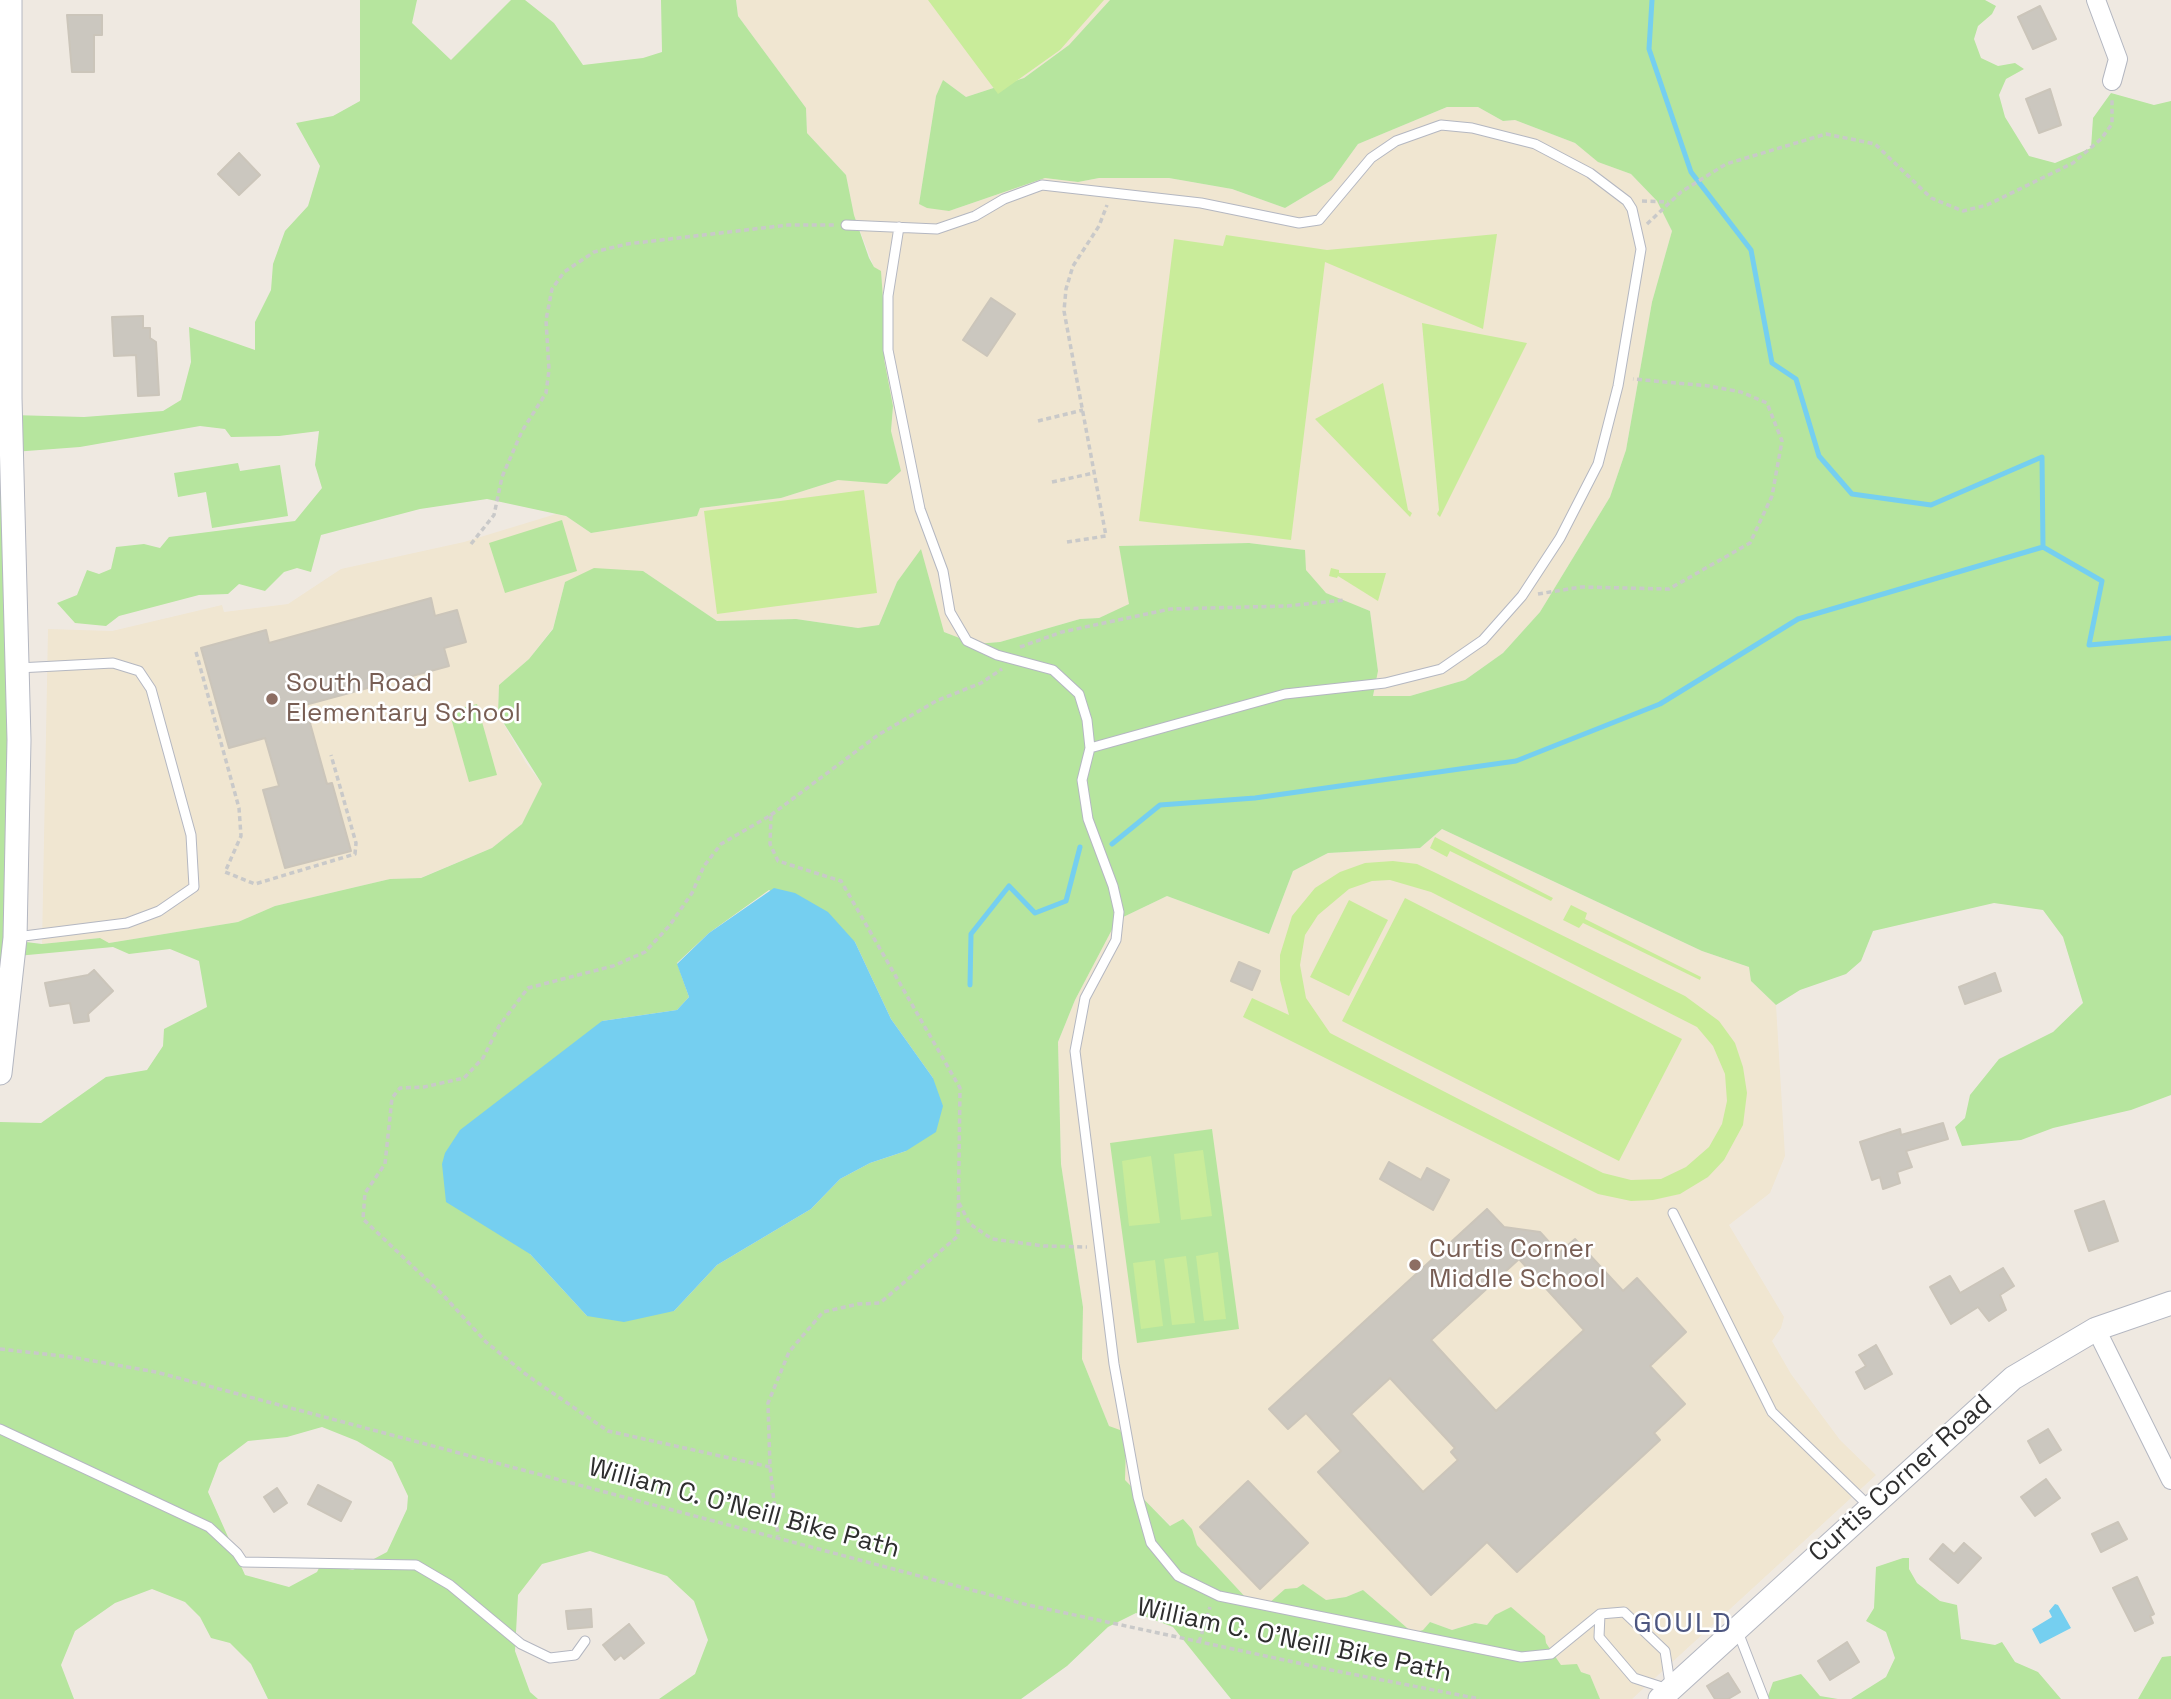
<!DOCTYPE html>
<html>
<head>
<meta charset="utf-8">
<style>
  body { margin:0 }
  canvas { display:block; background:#efe9e1 }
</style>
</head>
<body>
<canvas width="2171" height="1699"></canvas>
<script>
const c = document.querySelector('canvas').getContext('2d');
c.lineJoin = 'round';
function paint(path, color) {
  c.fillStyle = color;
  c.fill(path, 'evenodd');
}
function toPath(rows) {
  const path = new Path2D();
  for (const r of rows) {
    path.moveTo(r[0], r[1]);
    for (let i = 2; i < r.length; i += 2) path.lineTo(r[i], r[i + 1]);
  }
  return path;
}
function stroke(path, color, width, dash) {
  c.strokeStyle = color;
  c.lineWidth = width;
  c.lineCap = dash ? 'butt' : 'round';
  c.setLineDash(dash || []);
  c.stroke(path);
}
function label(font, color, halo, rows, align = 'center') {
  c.font = font + ' "Space Grotesk",sans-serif';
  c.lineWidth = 5;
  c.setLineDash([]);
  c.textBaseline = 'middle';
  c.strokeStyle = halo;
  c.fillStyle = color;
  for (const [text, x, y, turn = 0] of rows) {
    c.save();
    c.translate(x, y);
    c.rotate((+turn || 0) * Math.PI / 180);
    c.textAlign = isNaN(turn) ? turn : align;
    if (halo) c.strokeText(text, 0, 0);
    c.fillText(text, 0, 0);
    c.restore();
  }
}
paint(toPath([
  [736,0,1110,0,1069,45,1024,78,966,97,943,80,936,96,919,204,949,211,1045,178,1078,182,1099,178,1169,178,1232,189,1285,208,1332,180,1358,144,1447,107,1478,107,1503,121,1515,120,1575,143,1599,162,1631,174,1657,201,1672,231,1652,302,1626,450,1610,497,1540,612,1503,653,1465,680,1410,696,1373,696,1378,671,1370,611,1326,594,1306,570,1304,550,1249,543,1120,546,1130,604,1099,618,1080,619,1000,642,975,644,944,632,897,582,879,625,858,628,796,619,717,621,643,571,565,582,553,628,529,659,499,685,498,714,526,763,542,784,522,824,492,848,420,878,390,879,275,906,238,922,109,943,99,938,42,944,48,629,112,631,222,605,224,612,288,604,341,569,464,542,556,514,566,516,591,533,696,516,699,508,781,498,838,480,862,480,901,471,891,431,893,406,883,359,874,267,854,215,846,175,807,133,806,108,738,16],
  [1442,829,1702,951,1749,967,1751,981,1776,1005,1785,1156,1770,1193,1729,1225,1784,1317,1781,1328,1772,1341,1791,1374,1840,1440,1876,1475,1632,1699,1600,1699,1590,1675,1561,1665,1546,1643,1493,1619,1487,1625,1475,1623,1452,1630,1430,1622,1423,1630,1413,1633,1363,1590,1346,1597,1326,1600,1297,1588,1268,1604,1248,1600,1197,1545,1192,1529,1183,1519,1171,1526,1124,1480,1126,1444,1109,1426,1082,1359,1083,1307,1061,1164,1058,1042,1075,1000,1117,920,1167,896,1269,934,1293,871,1328,853,1420,848]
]), '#f0e6d1');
paint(toPath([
  [360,0,417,0,412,23,451,60,511,0,525,0,554,23,583,65,643,58,662,52,661,0,736,0,738,16,806,108,807,133,846,175,854,215,869,258,874,267,881,271,887,355,884,359,893,406,891,431,901,471,887,484,838,480,781,498,700,508,697,516,591,533,566,516,487,499,420,509,321,535,311,572,297,568,284,572,265,591,239,584,228,594,199,595,119,616,106,626,75,623,57,603,77,595,87,570,99,574,111,569,116,547,144,544,160,548,169,537,295,521,322,488,315,465,319,431,279,436,231,437,225,429,200,426,80,447,13,452,18,941,42,944,100,938,109,943,238,922,275,906,390,879,421,878,492,848,522,824,542,784,498,714,499,685,529,659,553,629,565,582,594,568,643,571,717,621,796,619,858,628,879,625,897,582,921,549,944,632,975,644,1000,642,1080,619,1099,618,1129,604,1119,546,1249,543,1305,550,1306,570,1326,593,1370,611,1378,671,1373,696,1410,696,1465,680,1503,653,1540,612,1610,497,1626,450,1652,302,1672,231,1657,201,1631,174,1598,162,1575,143,1515,120,1503,121,1478,107,1447,107,1358,144,1332,180,1285,208,1232,189,1169,178,1099,178,1078,182,1045,178,949,211,927,208,919,204,936,96,943,80,966,97,1024,78,1069,45,1110,0,1985,0,1996,6,1992,14,1978,26,1974,39,1981,58,1998,66,2015,63,2024,69,2006,79,1999,95,2005,117,2029,156,2055,163,2091,148,2093,118,2111,93,2154,105,2171,101,2171,1095,2131,1110,2053,1128,2021,1140,1962,1146,1955,1127,1965,1118,1970,1095,1999,1059,2053,1032,2083,1003,2063,937,2043,910,1994,903,1873,931,1861,961,1846,974,1800,990,1776,1005,1751,981,1749,967,1702,951,1442,829,1420,848,1328,853,1293,871,1269,934,1167,896,1117,920,1075,1000,1058,1042,1061,1164,1083,1307,1082,1359,1109,1426,1120,1430,1126,1444,1125,1480,1170,1526,1183,1519,1192,1529,1197,1545,1248,1600,1268,1604,1285,1589,1297,1588,1303,1584,1326,1600,1346,1597,1363,1590,1413,1633,1423,1630,1430,1622,1452,1630,1475,1623,1487,1625,1495,1615,1511,1607,1545,1636,1546,1643,1561,1665,1577,1664,1581,1672,1590,1675,1600,1699,1231,1699,1173,1627,1136,1613,1108,1627,1067,1666,1021,1699,659,1699,695,1674,708,1640,694,1601,667,1576,590,1551,542,1564,518,1595,515,1651,530,1692,538,1699,268,1699,251,1664,230,1643,211,1638,200,1617,185,1602,152,1589,115,1603,75,1631,61,1665,74,1699,0,1699,0,1122,41,1123,106,1077,147,1070,163,1046,164,1029,207,1007,199,961,170,949,129,954,113,947,17,956,0,1079,0,478,12,474,12,415,84,417,163,411,181,400,191,362,189,327,255,350,255,322,271,290,273,264,285,231,308,206,320,166,296,123,333,116,360,101],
  [769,890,855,942,891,1019,933,1078,906,1151,870,1163,840,1179,811,1209,717,1265,674,1311,587,1316,530,1254,602,1021,677,1010,689,997,677,963,709,933],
  [322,1427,357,1441,392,1462,408,1496,407,1509,387,1552,353,1570,321,1564,317,1572,289,1587,245,1575,208,1492,219,1463,248,1441,287,1437],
  [238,463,240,471,280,465,288,516,212,528,206,492,178,497,174,473],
  [562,520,577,571,505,593,489,543],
  [477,704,497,775,469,782,449,711],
  [1212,1129,1239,1329,1137,1343,1110,1143],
  [1903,1558,1909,1558,1909,1569,1917,1583,1940,1601,1957,1605,1961,1639,1995,1645,2002,1642,2015,1662,2038,1672,2061,1699,1851,1699,1886,1677,1895,1658,1886,1632,1866,1621,1874,1608,1876,1567],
  [2171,1656,2171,1699,2138,1699,2162,1657],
  [1801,1674,1820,1696,1838,1699,1767,1699,1773,1682]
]), '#b6e59e');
paint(toPath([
  [928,0,1104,0,1060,50,998,94],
  [1497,234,1483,329,1325,262,1291,540,1139,521,1174,239,1223,246,1226,235,1327,250],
  [1422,323,1527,343,1440,517,1437,514,1439,510],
  [1383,383,1408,510,1412,513,1410,517,1315,419],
  [864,490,877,593,717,614,704,511],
  [1331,568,1339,570,1339,573,1386,573,1378,601,1338,576,1337,578,1329,576],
  [1435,837,1553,898,1551,901,1450,851,1447,857,1430,848],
  [1393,861,1417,864,1436,873,1685,996,1719,1021,1735,1043,1743,1067,1747,1093,1743,1125,1724,1160,1708,1177,1680,1194,1653,1200,1631,1201,1598,1194,1243,1017,1252,998,1289,1015,1280,980,1280,955,1292,916,1315,888,1340,872,1365,863],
  [1390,880,1431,892,1697,1027,1713,1046,1725,1074,1727,1101,1722,1124,1709,1147,1686,1167,1661,1179,1631,1180,1603,1173,1330,1033,1306,998,1300,965,1305,935,1318,915,1349,889,1372,881],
  [1405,898,1682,1039,1619,1161,1342,1021],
  [1349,900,1388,920,1349,996,1310,977],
  [1571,905,1587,913,1585,919,1701,977,1700,980,1583,923,1579,928,1563,920],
  [1203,1150,1212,1216,1181,1220,1174,1154],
  [1151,1156,1160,1223,1129,1226,1122,1161],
  [1218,1252,1226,1319,1204,1321,1196,1256],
  [1186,1256,1195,1323,1172,1325,1164,1259],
  [1155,1260,1163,1326,1141,1329,1133,1263]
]), '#c9ec9a');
paint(toPath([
  [774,888,795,893,828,912,855,942,891,1019,933,1078,943,1106,936,1132,906,1151,870,1163,840,1179,811,1209,717,1265,674,1311,624,1322,587,1316,530,1254,446,1202,442,1164,445,1153,460,1130,602,1021,677,1010,689,997,677,964,709,933],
  [2055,1604,2058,1605,2071,1628,2040,1644,2032,1629,2052,1617,2049,1611]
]), '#75cff0');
stroke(toPath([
  [1652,0,1649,49,1691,172,1751,250,1772,363,1796,379,1819,456,1852,494,1931,505,2042,457,2043,547],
  [1112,844,1160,805,1255,798,1516,761,1660,704,1798,619,2043,547,2102,581,2089,645,2171,638],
  [970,985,971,934,1009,886,1035,913,1066,901,1080,847]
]), '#75cff0', 5);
const building = toPath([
  [2040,6,2056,39,2033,49,2018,17,2040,6],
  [67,15,102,15,102,35,94,35,94,72,72,72,67,15],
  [2050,89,2061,125,2039,133,2026,99,2050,89],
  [239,153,260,175,239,195,218,174,239,153],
  [991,298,1015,314,987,356,963,340,991,298],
  [143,316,143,328,150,328,150,338,156,342,159,395,138,396,136,355,114,356,112,317,143,316],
  [431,598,435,616,457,610,466,642,444,648,449,666,305,705,327,784,332,783,351,851,285,868,263,790,279,786,265,738,229,748,201,648,266,630,269,643,431,598],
  [1239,962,1260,971,1252,990,1231,981,1239,962],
  [94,970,113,991,88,1014,89,1021,74,1023,70,1003,50,1006,45,983,88,975,94,970],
  [1995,973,2001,991,1965,1004,1959,987,1995,973],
  [1943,1123,1948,1139,1906,1151,1912,1167,1897,1172,1900,1183,1883,1189,1880,1177,1872,1180,1860,1142,1900,1129,1901,1135,1943,1123],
  [1389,1162,1421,1180,1427,1168,1449,1180,1433,1210,1380,1179,1389,1162],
  [2104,1201,2118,1241,2089,1251,2075,1211,2104,1201],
  [1487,1209,1504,1227,1540,1232,1559,1253,1575,1239,1623,1291,1637,1278,1686,1332,1650,1366,1685,1404,1654,1433,1660,1440,1517,1572,1487,1542,1431,1595,1318,1472,1341,1451,1306,1413,1288,1429,1269,1409,1487,1209],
  [1519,1259,1584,1330,1496,1411,1431,1340,1519,1259],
  [1390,1378,1455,1448,1451,1452,1458,1460,1423,1492,1351,1414,1390,1378],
  [2003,1268,2014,1286,2000,1295,2006,1310,1989,1321,1978,1307,1951,1324,1930,1287,1950,1276,1960,1293,2003,1268],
  [1876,1345,1892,1374,1865,1389,1856,1372,1866,1366,1859,1355,1876,1345],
  [2048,1429,2061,1450,2040,1463,2028,1441,2048,1429],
  [2046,1479,2060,1498,2035,1516,2021,1497,2046,1479],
  [1248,1481,1308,1543,1260,1589,1200,1527,1248,1481],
  [318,1485,351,1502,341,1521,308,1504,318,1485],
  [277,1488,287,1503,274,1512,264,1497,277,1488],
  [2118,1522,2127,1539,2101,1552,2092,1534,2118,1522],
  [1964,1543,1981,1558,1958,1583,1930,1559,1943,1544,1954,1554,1964,1543],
  [2137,1577,2154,1614,2150,1616,2153,1623,2135,1631,2113,1588,2137,1577],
  [591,1609,592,1627,568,1629,566,1611,591,1609],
  [629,1624,644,1643,624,1659,621,1655,615,1660,603,1645,629,1624],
  [1847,1642,1859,1662,1830,1680,1818,1661,1847,1642],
  [1728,1673,1740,1692,1728,1699,1715,1699,1707,1686,1728,1673]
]);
paint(building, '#cbc7bf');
stroke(building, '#cbc5ba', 2);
const service = toPath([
  [846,225,937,229,975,216,1004,199,1042,185,1201,203,1299,223,1319,220,1371,158,1396,141,1441,125,1472,128,1535,144,1590,173,1627,201,1632,209,1641,249,1618,386,1598,464,1560,538,1522,596,1483,640,1441,669,1385,683,1285,694,1090,748],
  [899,227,888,296,888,350,920,509,943,571,950,612,967,641,997,655,1053,670,1079,694,1087,720,1090,748,1082,780,1088,819,1113,886,1119,912,1116,940,1085,998,1075,1051,1114,1364,1138,1497,1151,1543,1178,1576,1219,1596,1521,1657,1551,1654,1600,1614,1624,1612,1665,1651,1671,1690,1634,1678,1599,1637,1600,1614],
  [16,937,127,923,159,911,194,887,191,835,151,689,139,671,113,663,18,668],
  [1673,1213,1772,1412,1869,1506],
  [0,1429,209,1527,237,1553,243,1562,416,1565,450,1585,521,1644,550,1658,575,1655,585,1641],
  [1738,1632,1764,1699]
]);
const minor = toPath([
  [2096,0,2118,59,2112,81],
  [2096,1329,2171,1480]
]);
const tertiary = toPath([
  [0,1073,15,938,19,740,10,398,10,0],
  [1660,1699,2013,1378,2096,1329,2171,1303]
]);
stroke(service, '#b4b7c1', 11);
stroke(minor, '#b4b7c1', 20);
stroke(tertiary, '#b4b7c1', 25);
stroke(toPath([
  [1642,201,1668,202],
  [1647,224,1681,192,1726,164,1826,134,1875,144,1931,198,1963,211,1987,205,2073,163,2101,139,2112,124,2112,97],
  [1038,421,1083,410],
  [1052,482,1094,473],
  [1067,542,1106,536,1064,311,1066,289,1073,266,1099,226,1107,205],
  [471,544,494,515,502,477,522,431,546,393,549,370,546,320,552,289,564,272,594,252,627,244,788,225,834,225],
  [1538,594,1581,587,1669,589,1750,543,1772,496,1782,441,1767,403,1741,392,1709,386,1633,379],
  [1020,647,1062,632,1170,609,1287,606,1344,600],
  [196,652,239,808,241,836,225,872,255,884,355,854,356,843,331,755],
  [771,815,878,735,936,701,981,683,1002,669],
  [959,1203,970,1224,992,1239,1044,1246,1087,1247],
  [0,1349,71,1357,156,1372,1028,1605,1331,1670,1480,1699],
  [770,1467,608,1431,528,1376,486,1342,444,1296,363,1219,365,1193,385,1164,392,1098,400,1088,424,1087,464,1078,483,1058,499,1026,528,988,613,966,645,952,670,925,692,893,704,866,721,844,771,815,770,844,778,861,841,881,960,1088,958,1236,880,1303,858,1304,823,1312,789,1352,768,1403,770,1467,778,1536],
  [1199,1642,1210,1607]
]), '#c9c9c9', 3.5, [5, 3.5]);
stroke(service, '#fff', 9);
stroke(minor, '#fff', 18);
stroke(tertiary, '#fff', 23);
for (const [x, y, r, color] of [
  [272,699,7,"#8d6e63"],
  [1415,1265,7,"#8d6e63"]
]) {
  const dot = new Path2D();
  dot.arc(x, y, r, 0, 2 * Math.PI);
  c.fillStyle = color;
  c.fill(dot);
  stroke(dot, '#fff', 2.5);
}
label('26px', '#785e54', '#fff', [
  ["South Road",286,684],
  ["Elementary School",286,714],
  ["Curtis Corner",1429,1250],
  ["Middle School",1429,1280]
], 'left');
label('26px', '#2e2e2e', '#fff', [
  ["Curtis Corner Road",1901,1479,-42],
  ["William C. O'Neill Bike Path",744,1509,15],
  ["William C. O'Neill Bike Path",1294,1641,12]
]);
c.letterSpacing = '2px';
label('28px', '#4d5680', '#fff', [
  ["GOULD",1683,1624]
]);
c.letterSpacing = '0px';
</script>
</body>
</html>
